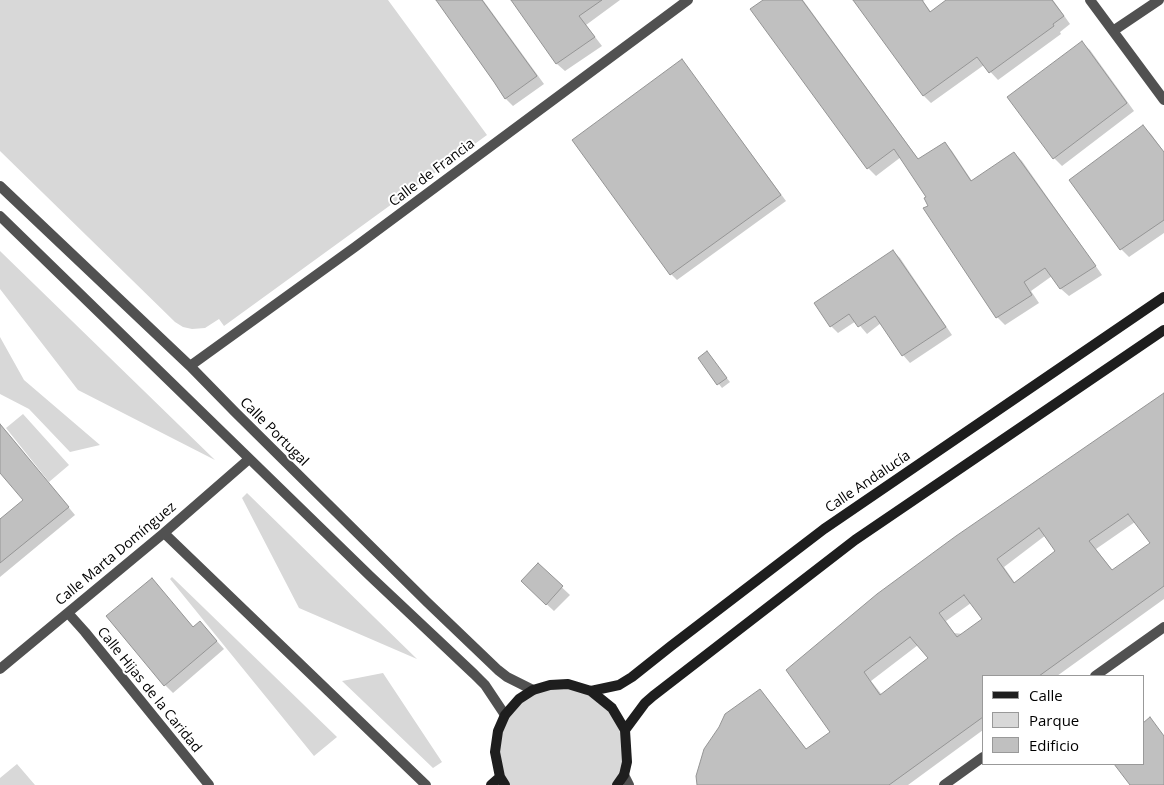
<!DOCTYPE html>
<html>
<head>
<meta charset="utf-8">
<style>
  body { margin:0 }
  #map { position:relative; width:1164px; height:785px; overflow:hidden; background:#fff; font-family:"Open Sans",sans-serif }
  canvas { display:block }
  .legend { position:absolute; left:982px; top:675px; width:162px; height:90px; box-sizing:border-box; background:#fff; border:1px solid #999; margin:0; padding:6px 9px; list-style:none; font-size:15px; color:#000 }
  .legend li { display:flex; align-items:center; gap:10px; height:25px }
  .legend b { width:25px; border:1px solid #999 }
</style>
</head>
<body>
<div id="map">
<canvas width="1164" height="785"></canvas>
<ul class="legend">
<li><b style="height:6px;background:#1e1e1e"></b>Calle</li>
<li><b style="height:14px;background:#d8d8d8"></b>Parque</li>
<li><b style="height:14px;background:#c0c0c0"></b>Edificio</li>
</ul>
</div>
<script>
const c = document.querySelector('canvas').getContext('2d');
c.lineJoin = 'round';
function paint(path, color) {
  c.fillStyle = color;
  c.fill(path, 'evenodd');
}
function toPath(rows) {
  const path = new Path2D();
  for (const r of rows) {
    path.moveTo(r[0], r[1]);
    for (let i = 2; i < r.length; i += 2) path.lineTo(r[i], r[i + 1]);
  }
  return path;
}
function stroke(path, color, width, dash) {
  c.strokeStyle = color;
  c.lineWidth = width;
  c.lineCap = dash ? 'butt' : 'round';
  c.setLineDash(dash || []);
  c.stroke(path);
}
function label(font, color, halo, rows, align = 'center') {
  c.font = font + ' "Open Sans",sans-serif';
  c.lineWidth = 4;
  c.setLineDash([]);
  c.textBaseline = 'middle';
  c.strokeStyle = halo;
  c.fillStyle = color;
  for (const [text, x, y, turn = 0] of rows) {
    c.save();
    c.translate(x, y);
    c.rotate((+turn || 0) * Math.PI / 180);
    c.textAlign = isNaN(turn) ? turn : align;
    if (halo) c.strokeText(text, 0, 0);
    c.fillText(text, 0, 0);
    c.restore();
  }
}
paint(toPath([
  [0,0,388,0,487,135,224,326,219,319,205,328,192,329,183,327,175,322,0,151],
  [0,251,215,460,78,390,0,289],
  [0,337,24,380,100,445,70,452,29,409,0,394],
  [23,414,69,465,49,482,6,428],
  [247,493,417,659,299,608,242,498],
  [172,577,337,737,314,756,170,579],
  [383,673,442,762,433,768,342,681],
  [550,685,591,691,625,730,627,762,617,785,505,785,500,777,498,731,519,699],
  [17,764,35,785,0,785,0,778]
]), '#d8d8d8');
paint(toPath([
  [437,0,483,0,544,84,513,106,506,99],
  [513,0,620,0,586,25,602,46,565,71,557,64],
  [766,0,803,0,919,160,945,143,952,151,972,181,1014,153,1022,161,1102,275,1069,296,1061,289,1052,276,1031,291,1039,303,1005,325,997,317,925,209,930,206,928,197,901,157,876,176,868,168],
  [855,0,925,0,923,1,931,12,948,0,1053,0,1070,24,1060,32,1061,34,998,80,984,65,931,103,924,96],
  [1082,43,1090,50,1134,111,1062,166,1054,158,1008,97],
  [687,67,786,201,677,280,671,274],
  [1143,127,1151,134,1164,152,1164,233,1129,257,1121,249],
  [893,251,900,258,952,335,910,363,903,355,881,323,867,334,856,321,838,333,831,326],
  [710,357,730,382,722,388,699,358],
  [1164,395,1164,599,1057,676,983,676,983,730,908,785,699,785,759,690,767,698,807,750,832,732,788,670],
  [1135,522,1151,543,1113,571,1096,549],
  [1046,535,1057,552,1015,583,1004,567],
  [971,603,983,620,963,634,954,633,946,621],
  [918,645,930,659,882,695,871,681],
  [0,424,75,515,0,577,0,521,24,500,0,471],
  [538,565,570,595,554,611,530,589],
  [152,580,194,628,200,622,224,649,173,693,165,685],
  [1150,719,1164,736,1164,785,1132,785,1116,764,1143,764,1143,725]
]), '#0003');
const building = toPath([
  [436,0,482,0,537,76,505,99,494,82,436,0],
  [511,0,602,0,579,16,595,37,556,64,511,0],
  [763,0,802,0,918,159,945,142,971,181,1014,152,1096,266,1060,289,1045,268,1024,282,1032,295,996,318,923,208,928,206,924,198,926,197,894,149,867,169,750,9,763,0],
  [853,0,922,0,930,12,946,0,1052,0,1064,16,1053,24,1054,26,989,73,977,57,923,96,853,0],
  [1082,41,1127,103,1053,159,1007,97,1082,41],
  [682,59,781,195,670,275,572,140,682,59],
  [1143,125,1164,152,1164,220,1120,250,1069,180,1143,125],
  [893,250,946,327,902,356,875,316,858,327,849,314,830,327,814,303,893,250],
  [707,351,727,378,717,385,698,358,707,351],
  [1164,393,1164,586,1039,676,983,676,983,717,889,785,697,785,696,776,704,749,719,727,725,714,760,689,806,749,830,732,786,670,877,594,956,536,1164,393],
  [1128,514,1150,543,1112,570,1089,541,1128,514],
  [1039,528,1055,551,1014,583,997,559,1039,528],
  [964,595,982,619,957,637,939,613,964,595],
  [910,637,928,658,880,695,864,672,910,637],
  [0,424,69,507,0,563,0,519,23,500,0,473,0,424],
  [538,563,563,586,546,605,521,581,538,563],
  [152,578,193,627,200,621,217,641,164,686,106,616,152,578],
  [1150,717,1164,736,1164,785,1130,785,1114,764,1143,764,1143,723,1150,717]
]);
paint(building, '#c0c0c0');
stroke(building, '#959595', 1);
stroke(toPath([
  [1090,0,1164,100],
  [1113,31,1159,0],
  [0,186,190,366,235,412,428,603,498,670,507,677,533,690],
  [0,216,370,576,474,674,485,685,505,715],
  [190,366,355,247,688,0],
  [164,533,426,785],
  [68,613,85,632,209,785],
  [0,669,164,533,249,459],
  [1095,676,1164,627],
  [624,775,629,785],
  [944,785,983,757]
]), '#515151', 10);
stroke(toPath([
  [591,691,619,685,632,677,671,646,824,529,1164,297],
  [625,730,645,703,653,696,855,540,1164,330],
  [491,785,500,777],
  [505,785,500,777,495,752,498,731,505,715,519,699,533,690,550,685,568,684,591,691,612,708,625,730,627,762,624,775,617,785]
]), '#1e1e1e', 10);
label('14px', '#000', '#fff', [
  ["Calle de Francia",432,173,-37],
  ["Calle Portugal",274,432,45],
  ["Calle Andalucía",868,482,-34],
  ["Calle Marta Domínguez",116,554,-40],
  ["Calle Hijas de la Caridad",149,690,51]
]);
</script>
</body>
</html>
